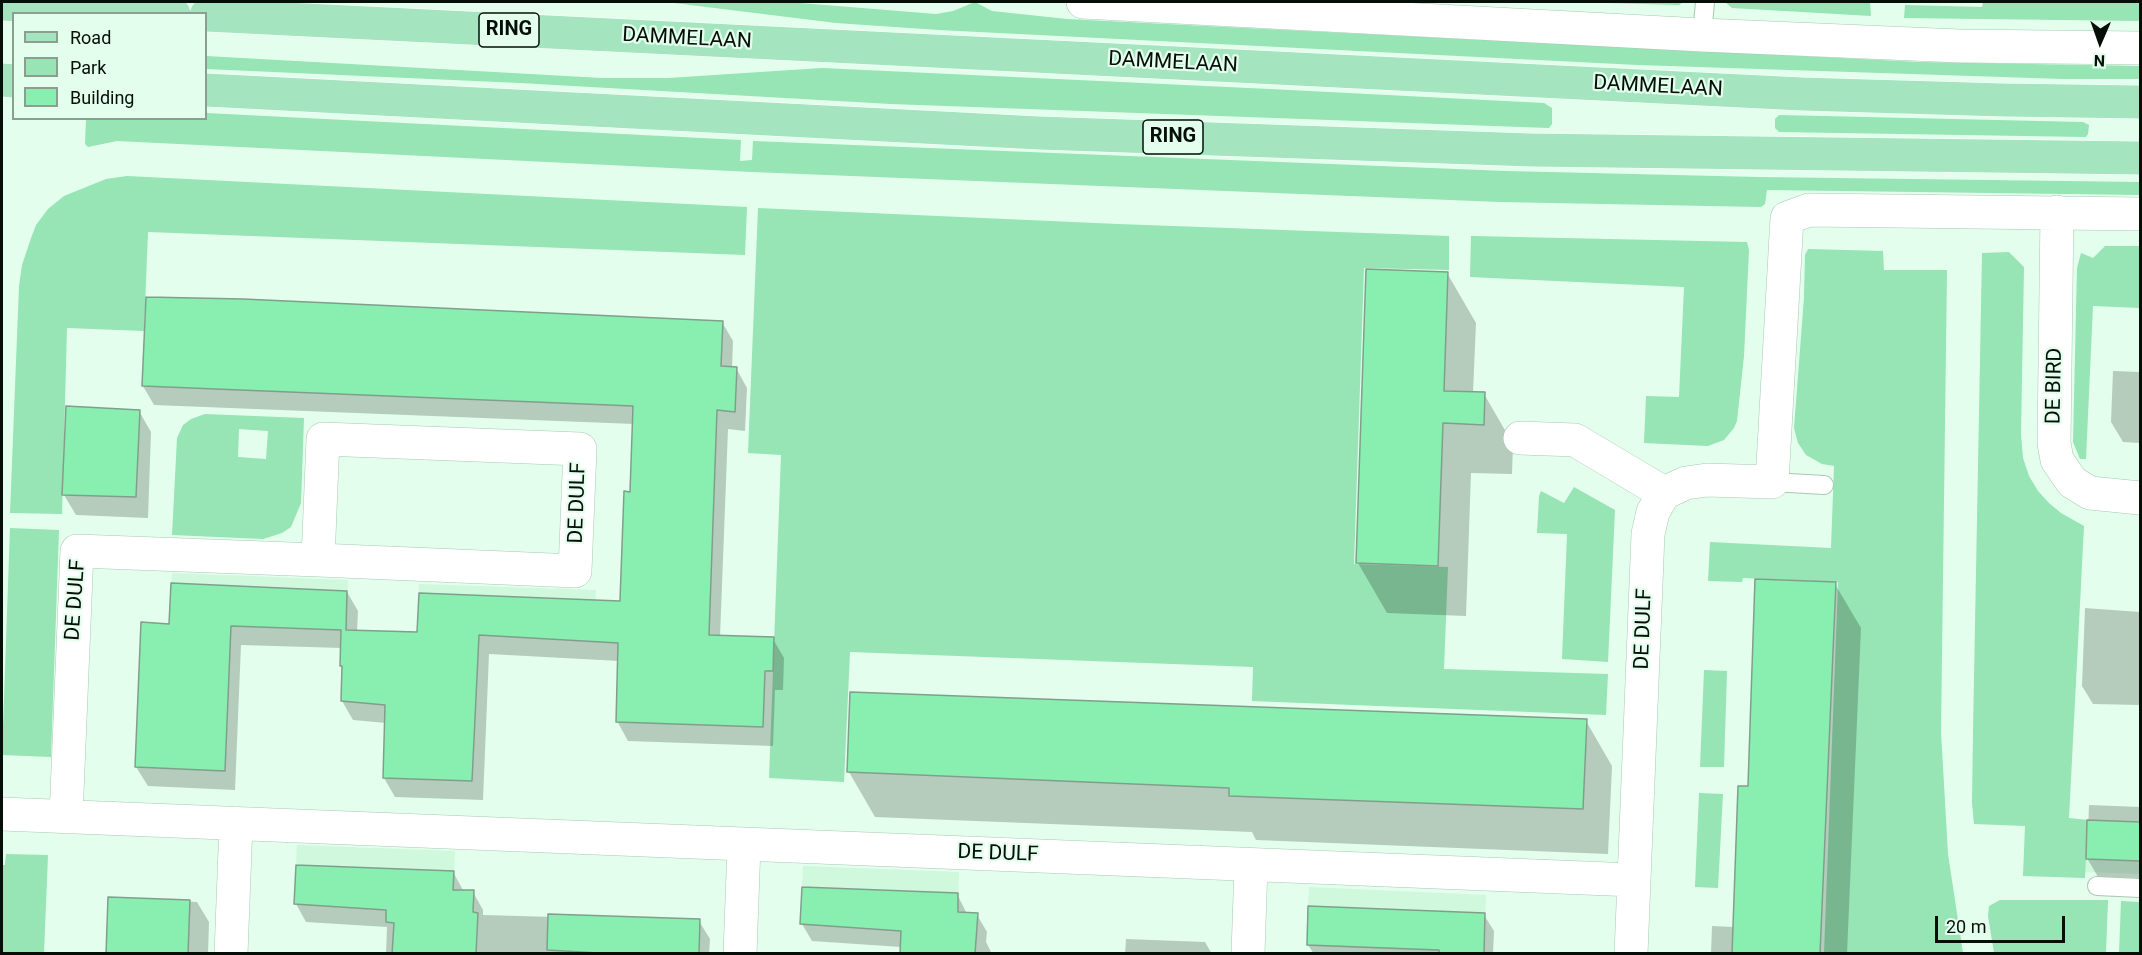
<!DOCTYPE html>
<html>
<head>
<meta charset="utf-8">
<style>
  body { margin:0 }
  #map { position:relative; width:2142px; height:955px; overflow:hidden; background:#e3feec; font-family:Roboto,sans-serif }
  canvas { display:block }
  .frame { position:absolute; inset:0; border:3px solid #050f08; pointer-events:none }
  .legend { position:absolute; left:12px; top:12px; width:195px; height:108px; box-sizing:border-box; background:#e3feec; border:2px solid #8a9e91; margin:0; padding:8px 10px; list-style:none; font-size:18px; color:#050f08 }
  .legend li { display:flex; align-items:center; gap:12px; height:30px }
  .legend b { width:30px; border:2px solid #8a9e91 }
  .north { position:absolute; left:2070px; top:12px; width:60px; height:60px; -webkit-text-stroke:4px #e3feec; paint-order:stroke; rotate:182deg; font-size:16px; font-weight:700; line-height:24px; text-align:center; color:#050f08 }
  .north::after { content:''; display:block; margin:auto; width:21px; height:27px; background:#050f08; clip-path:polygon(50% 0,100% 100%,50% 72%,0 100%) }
  .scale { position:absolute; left:1935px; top:916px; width:130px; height:27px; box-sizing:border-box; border:3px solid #050f08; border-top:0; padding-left:8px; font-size:18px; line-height:21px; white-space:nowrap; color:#050f08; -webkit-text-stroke:4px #e3feec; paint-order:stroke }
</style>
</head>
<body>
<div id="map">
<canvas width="2142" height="955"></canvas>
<div class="frame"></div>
<ul class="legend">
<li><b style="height:8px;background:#a4e5c0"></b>Road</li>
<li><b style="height:16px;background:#97e4b4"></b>Park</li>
<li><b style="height:16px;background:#89efb1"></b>Building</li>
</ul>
<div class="north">N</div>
<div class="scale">20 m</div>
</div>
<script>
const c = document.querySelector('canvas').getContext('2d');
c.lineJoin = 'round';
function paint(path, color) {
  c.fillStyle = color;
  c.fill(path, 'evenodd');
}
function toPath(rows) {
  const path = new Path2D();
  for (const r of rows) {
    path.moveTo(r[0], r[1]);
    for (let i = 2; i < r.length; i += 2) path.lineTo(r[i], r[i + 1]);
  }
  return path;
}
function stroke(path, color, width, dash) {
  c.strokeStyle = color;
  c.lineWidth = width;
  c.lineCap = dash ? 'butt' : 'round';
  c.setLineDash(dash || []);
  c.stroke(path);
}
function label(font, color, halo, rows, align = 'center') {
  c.font = font + ' Roboto,sans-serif';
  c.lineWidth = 4.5;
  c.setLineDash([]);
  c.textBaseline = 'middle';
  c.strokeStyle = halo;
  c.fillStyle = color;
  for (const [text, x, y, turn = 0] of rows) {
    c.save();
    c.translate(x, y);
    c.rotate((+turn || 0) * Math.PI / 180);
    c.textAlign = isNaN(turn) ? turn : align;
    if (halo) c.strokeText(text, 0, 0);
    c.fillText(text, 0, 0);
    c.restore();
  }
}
paint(toPath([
  [172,573,348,580,347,630,169,624],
  [419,584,596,590,594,641,417,633],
  [2088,820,2140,822,2140,874,2085,872],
  [297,845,455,851,452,911,294,905],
  [803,866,959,872,957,932,800,925],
  [1309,887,1486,895,1484,953,1306,946]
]), '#cff8dd');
paint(toPath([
  [666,2,788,2,936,14,953,11,975,2,992,11,1067,19,1921,62,2140,66,2140,79,2063,79,1638,65,939,30,836,23],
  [1572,2,1683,2,1679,5],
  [1725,2,1870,2,1871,16,1732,8],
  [1983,2,2140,2,2140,21,1904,18,1905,5,1982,7],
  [206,56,602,78,668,78,822,68,1270,89,1544,103,1552,108,1552,124,1549,128,891,104,520,83,206,69],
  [206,113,741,140,740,161,752,160,753,141,1506,171,1759,177,2140,182,2140,195,1767,190,1765,204,1761,207,1500,202,752,172,117,141,88,147,85,144,86,119,206,118],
  [1779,115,2083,122,2089,125,2088,134,2086,137,1779,132,1775,128,1775,119],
  [127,176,747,207,745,255,148,232,144,331,67,328,62,514,10,513,19,286,22,265,31,238,36,225,48,209,64,196,106,179],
  [758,208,1118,224,1449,236,1449,270,1364,268,1354,564,1448,567,1444,669,1608,674,1606,715,1252,701,1253,667,850,652,844,782,769,778,781,455,748,453],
  [1471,236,1747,242,1749,250,1744,356,1737,421,1734,428,1724,440,1708,446,1644,443,1646,396,1679,397,1684,287,1470,277],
  [2105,246,2140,246,2140,308,2093,306,2086,459,2080,459,2073,442,2077,268,2081,253,2093,258],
  [1808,249,1883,251,1884,270,1947,270,1941,732,1948,854,1963,953,1824,953,1838,582,1743,578,1742,582,1708,581,1710,542,1831,548,1834,466,1822,464,1806,455,1798,443,1794,428,1804,297,1805,255],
  [2009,252,2024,267,2021,434,2023,458,2029,476,2038,491,2049,503,2061,513,2084,526,2069,818,2088,820,2085,878,2023,876,2025,826,1974,824,1972,803,1973,731,1982,253],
  [205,414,304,418,301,503,291,527,282,533,263,539,172,535,177,438,183,425,191,419],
  [239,429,268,431,266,459,238,457],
  [1574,487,1615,510,1608,662,1562,659,1567,534,1537,533,1539,496,1541,491,1564,503],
  [10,528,59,530,51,757,2,755],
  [1704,670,1727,671,1724,767,1700,767],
  [1699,793,1723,794,1718,888,1695,887],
  [6,854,48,855,44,953,2,953,2,865,5,865],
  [2000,900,2108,900,2106,953,1994,953,1988,916,1989,906],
  [2121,901,2140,902,2140,953,2119,953]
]), '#97e4b4');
paint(toPath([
  [1447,273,1476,323,1473,393,1484,394,1513,444,1512,474,1471,473,1466,616,1387,613,1358,563],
  [722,322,733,341,732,368,736,368,747,388,745,431,728,429,720,637,773,639,784,658,783,690,775,690,773,746,628,741,617,721,619,661,489,654,483,800,395,797,384,778,386,723,353,720,342,701,344,670,342,665,342,648,241,645,235,790,148,786,136,767,142,623,171,625,347,592,358,611,357,632,418,634,622,602,632,493,634,424,154,405,143,386],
  [2113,371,2140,372,2140,443,2123,442,2111,422],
  [139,411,151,432,148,518,76,515,64,495],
  [1835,584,1861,628,1847,954,1711,954,1712,926,1734,927,1749,788],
  [2085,608,2140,612,2140,705,2093,704,2082,686],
  [1586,721,1612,766,1608,854,1256,840,1252,832,875,817,849,772],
  [2089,805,2140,807,2140,878,2098,877,2087,858],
  [453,872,463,890,473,892,483,910,483,915,699,921,710,939,709,954,386,954,387,927,306,922,296,904],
  [957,894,967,914,977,915,987,932,986,942,992,954,901,954,901,947,812,941,802,924],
  [110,898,197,902,209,922,208,954,108,954],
  [1484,915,1494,931,1493,954,1314,954,1308,945],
  [1126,939,1205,942,1212,954,1125,954]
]), '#0003');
const building = toPath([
  [1366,269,1448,272,1444,391,1485,392,1484,425,1443,423,1438,566,1356,563,1366,269],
  [146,297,243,299,723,321,721,366,737,367,735,412,717,410,709,635,774,637,773,671,765,671,763,727,616,722,618,643,479,635,472,781,383,778,385,705,341,701,342,666,340,666,341,630,231,626,225,771,135,767,141,622,169,624,171,583,347,591,346,630,417,632,419,593,620,601,624,491,630,492,633,406,142,386,146,297],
  [66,406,140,410,136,497,62,495,66,406],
  [1755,579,1836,582,1820,954,1732,954,1738,786,1748,786,1755,579],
  [850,692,1587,719,1583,809,1229,796,1229,788,847,772,850,692],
  [2087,820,2140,822,2140,861,2086,859,2087,820],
  [296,865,454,871,453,890,474,890,473,912,478,913,476,954,392,954,394,923,386,922,386,910,294,904,296,865],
  [802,887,958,893,958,912,978,913,975,954,900,954,901,931,800,924,802,887],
  [108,897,190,900,188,954,106,954,108,897],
  [1308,906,1485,913,1484,954,1439,954,1439,950,1307,945,1308,906],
  [548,914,700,919,699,954,616,954,547,950,548,914]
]);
paint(building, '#89efb1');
stroke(building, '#809f8b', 1.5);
const service = toPath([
  [1702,35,1705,2],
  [1772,482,1824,485],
  [2097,886,2140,888]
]);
const minor = toPath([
  [1083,2,1702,35,1959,46,2140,48],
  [2057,212,2054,443,2057,460,2072,482,2090,493,2140,498],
  [1520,438,1575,440,1664,493],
  [323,439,580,449,575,571,318,560,323,439],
  [2,814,1634,880],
  [66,817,77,551,318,560],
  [231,954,236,823],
  [740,954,744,845],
  [1248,954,1251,865],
  [1631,954,1648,534,1653,512,1664,493,1686,483,1707,480,1772,482,1787,218,1809,210,2140,214]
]);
const primary = toPath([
  [2,4,174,14],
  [206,15,1802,94,2003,100,2140,102],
  [2,80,14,81],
  [206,90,1039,133,1531,150,2140,158]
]);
stroke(service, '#a8c9b3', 20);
stroke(minor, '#a8c9b3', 34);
stroke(primary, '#fff', 34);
stroke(service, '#fff', 18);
stroke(minor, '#fff', 33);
stroke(primary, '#a4e5c0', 33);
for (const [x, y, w] of [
  [509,30,60],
  [1173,137,60]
]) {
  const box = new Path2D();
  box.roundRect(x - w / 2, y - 17, w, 34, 4.5);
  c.fillStyle = '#e3feec';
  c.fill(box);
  stroke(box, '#050f08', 1.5);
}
label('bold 20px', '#050f08', null, [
  ["RING",509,30],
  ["RING",1173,137]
]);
label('21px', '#050f08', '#e3feec', [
  ["DAMMELAAN",687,39,3],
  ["DAMMELAAN",1173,63,3],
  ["DAMMELAAN",1658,87,3],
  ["DE BIRD",2055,386,-89],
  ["DE DULF",578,503,-88],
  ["DE DULF",76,600,-86],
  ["DE DULF",1644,629,-88],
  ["DE DULF",998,854,2]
]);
</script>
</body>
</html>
